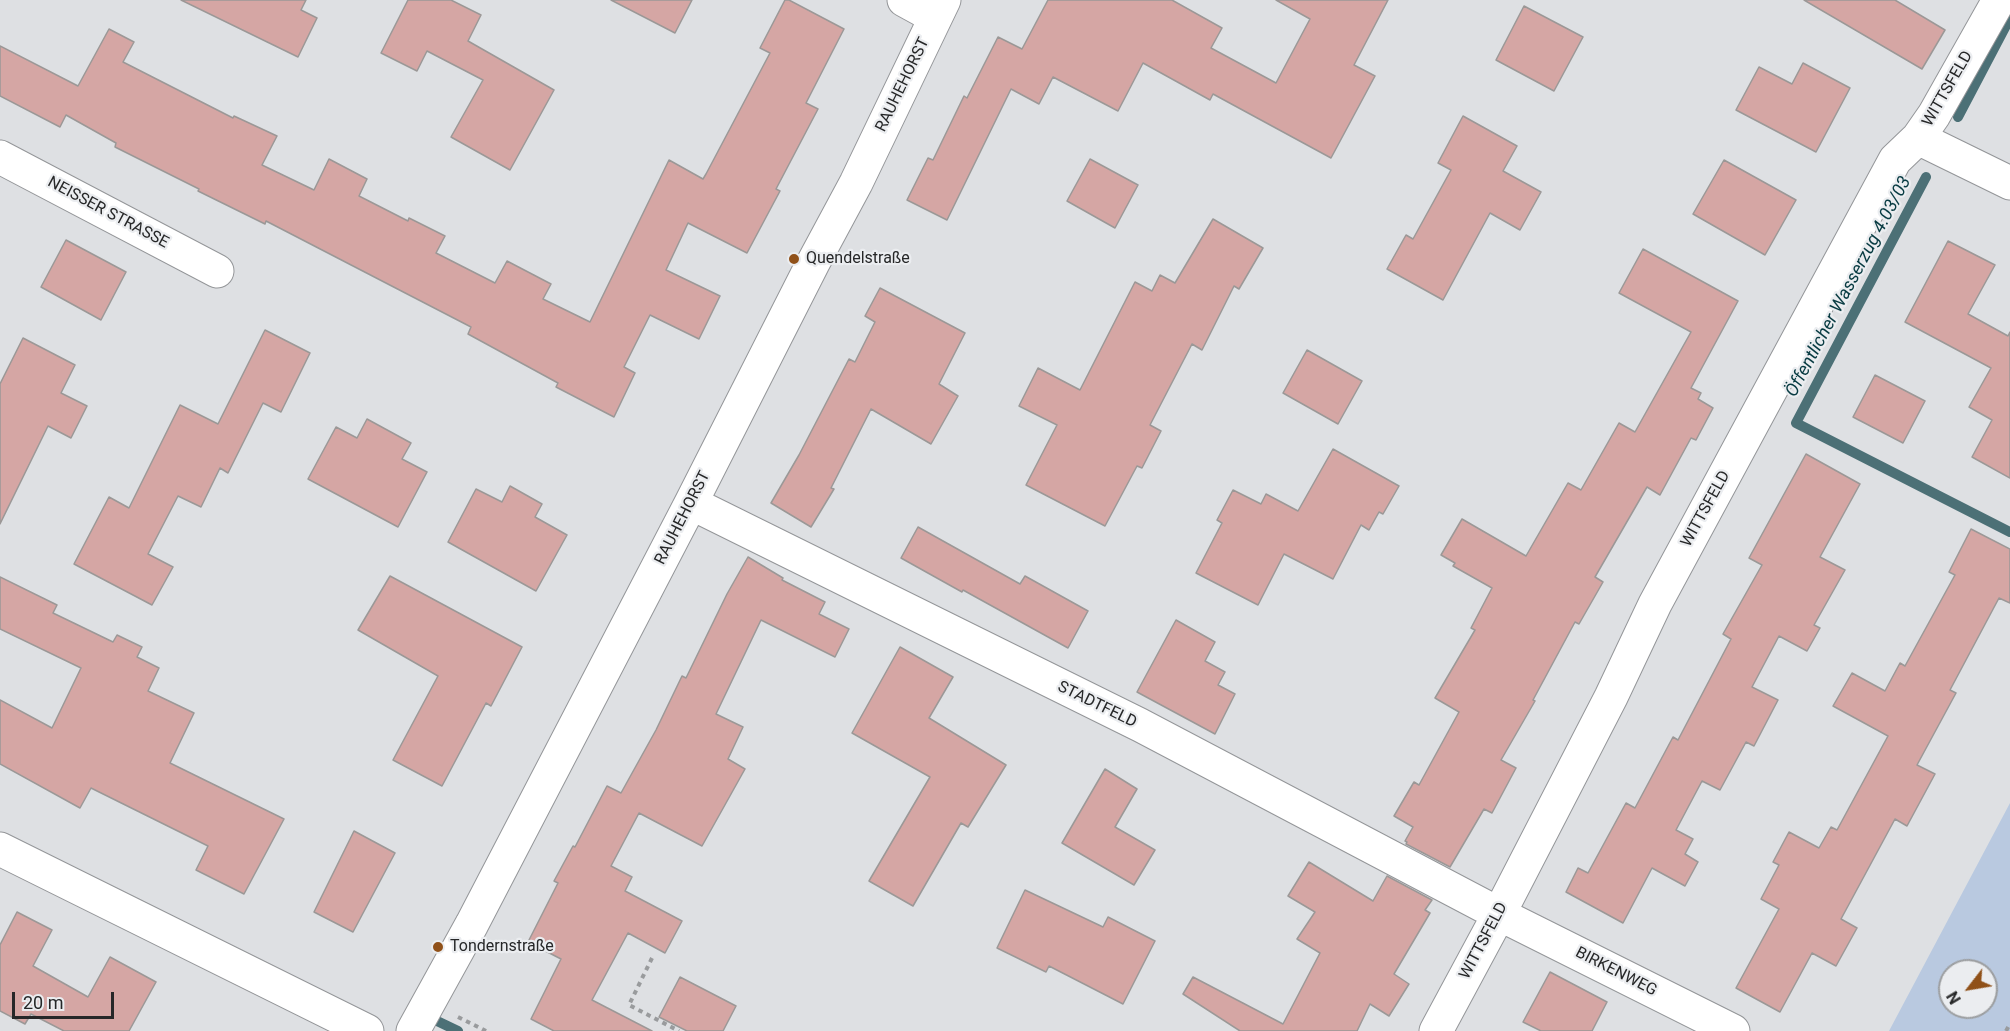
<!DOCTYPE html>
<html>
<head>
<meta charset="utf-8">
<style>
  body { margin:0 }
  #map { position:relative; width:2010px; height:1031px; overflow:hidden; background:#dee0e3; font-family:Roboto,sans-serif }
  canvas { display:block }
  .north { position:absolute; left:1938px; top:959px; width:60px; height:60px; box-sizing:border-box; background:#ebedf0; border:2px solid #9c9ea0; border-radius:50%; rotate:239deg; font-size:16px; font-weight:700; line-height:24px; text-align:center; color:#262728 }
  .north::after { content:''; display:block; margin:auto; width:21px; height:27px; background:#905119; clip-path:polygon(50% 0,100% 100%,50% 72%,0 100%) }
  .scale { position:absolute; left:12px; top:992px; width:102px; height:27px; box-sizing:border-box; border:3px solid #262728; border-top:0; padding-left:8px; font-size:18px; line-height:21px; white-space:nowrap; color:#262728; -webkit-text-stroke:4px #ebedf0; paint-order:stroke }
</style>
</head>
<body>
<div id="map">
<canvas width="2010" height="1031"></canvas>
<div class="north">N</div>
<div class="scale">20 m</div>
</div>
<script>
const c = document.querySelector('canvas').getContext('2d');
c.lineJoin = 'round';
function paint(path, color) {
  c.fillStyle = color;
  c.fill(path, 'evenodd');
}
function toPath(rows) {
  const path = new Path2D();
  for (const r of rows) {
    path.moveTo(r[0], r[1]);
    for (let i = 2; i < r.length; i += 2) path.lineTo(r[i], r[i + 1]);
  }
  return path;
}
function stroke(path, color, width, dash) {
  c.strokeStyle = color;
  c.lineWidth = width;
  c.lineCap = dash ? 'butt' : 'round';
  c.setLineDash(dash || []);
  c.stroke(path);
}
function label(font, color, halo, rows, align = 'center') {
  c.font = font + ' Roboto,sans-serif';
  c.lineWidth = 4.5;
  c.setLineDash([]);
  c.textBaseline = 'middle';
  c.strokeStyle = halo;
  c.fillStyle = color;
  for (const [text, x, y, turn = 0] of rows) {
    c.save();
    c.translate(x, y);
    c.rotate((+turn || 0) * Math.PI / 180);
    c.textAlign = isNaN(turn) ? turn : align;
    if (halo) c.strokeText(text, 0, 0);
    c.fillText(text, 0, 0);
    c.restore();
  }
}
paint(toPath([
  [2010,803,2010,1031,1889,1031],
  [1950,971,1986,971,1986,1007,1950,1007]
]), '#b9c9e0');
stroke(toPath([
  [1958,117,2010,18],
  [1926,177,1796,423,2010,532],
  [435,1020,458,1031]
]), '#4c7076', 10);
const building = toPath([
  [181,0,306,0,301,10,317,18,298,57,181,0],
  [408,0,451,0,481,15,468,41,554,90,510,170,451,137,483,80,427,51,417,71,381,53,408,0],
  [611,0,692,0,675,33,611,0],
  [785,0,789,0,844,29,806,103,818,109,776,189,780,191,747,253,688,223,666,270,720,296,699,339,650,315,624,367,635,373,614,417,556,387,558,383,468,334,471,327,266,221,265,224,198,191,199,189,115,147,116,143,66,115,60,127,0,96,0,46,78,86,109,29,134,42,123,62,233,118,234,116,277,136,262,165,314,190,329,159,367,179,359,196,408,221,409,218,445,236,436,253,495,283,507,261,551,284,543,299,590,322,669,160,703,179,706,174,770,53,760,48,785,0],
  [1048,0,1172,0,1222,28,1211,48,1276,83,1310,19,1276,0,1388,0,1354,65,1375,76,1331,158,1213,94,1210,100,1143,63,1118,111,1053,77,1039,104,1011,89,947,220,907,200,928,158,933,160,964,96,967,98,998,37,1022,49,1048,0],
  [1804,0,1895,0,1945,30,1922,69,1804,0],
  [1524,6,1583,37,1554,91,1496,60,1524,6],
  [1803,63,1850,88,1816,152,1736,110,1759,67,1792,84,1803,63],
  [1463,116,1517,146,1503,171,1541,192,1520,230,1490,213,1443,300,1387,269,1406,235,1413,239,1451,170,1438,163,1463,116],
  [1090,159,1138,185,1115,228,1067,201,1090,159],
  [1724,160,1796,200,1765,255,1693,214,1724,160],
  [1213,219,1263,248,1239,289,1234,286,1202,350,1192,344,1150,425,1161,431,1142,468,1137,466,1105,526,1026,485,1057,425,1019,406,1038,368,1080,390,1135,282,1152,291,1160,275,1175,283,1213,219],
  [66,240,126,272,101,320,41,287,66,240],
  [1948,241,1995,265,1968,314,2008,336,2010,332,2010,478,1972,457,1992,420,1969,407,1991,368,1905,322,1948,241],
  [1643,249,1738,301,1691,388,1701,393,1698,399,1713,408,1696,440,1691,438,1660,495,1647,487,1595,577,1603,582,1579,624,1575,622,1533,700,1535,701,1501,760,1516,768,1492,813,1484,809,1450,867,1406,844,1407,842,1405,841,1413,827,1394,816,1414,782,1419,785,1459,712,1435,698,1475,630,1471,628,1492,588,1453,566,1455,563,1441,555,1462,519,1526,556,1568,483,1581,490,1619,423,1635,432,1691,332,1619,293,1643,249],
  [880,288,965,333,939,384,958,396,931,444,871,409,831,488,834,489,811,527,771,503,799,455,849,359,855,362,875,322,865,316,880,288],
  [265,330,310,353,281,412,263,403,228,473,220,468,201,507,178,496,148,554,173,567,152,605,74,564,109,497,129,508,180,405,218,424,265,330],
  [23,338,75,365,61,393,87,406,71,438,48,426,0,524,0,384,23,338],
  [1307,350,1362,381,1338,424,1283,393,1307,350],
  [1875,375,1925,401,1903,443,1853,417,1875,375],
  [367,419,411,443,402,459,427,472,398,527,308,479,336,427,357,438,367,419],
  [1333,449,1399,486,1383,514,1379,512,1369,530,1361,525,1333,579,1284,554,1258,605,1196,573,1222,523,1217,520,1233,490,1261,504,1266,494,1298,511,1333,449],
  [1806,454,1860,484,1820,557,1845,570,1814,625,1820,628,1807,651,1779,636,1752,687,1778,700,1754,746,1746,742,1720,790,1702,781,1676,830,1693,839,1685,854,1698,862,1685,886,1652,868,1623,923,1566,892,1578,868,1588,873,1626,803,1635,808,1673,737,1678,740,1731,639,1723,634,1762,565,1749,558,1806,454],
  [510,486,542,504,535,517,567,535,536,591,448,542,476,489,502,502,510,486],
  [918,527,1020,584,1025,576,1088,611,1068,648,963,590,962,592,901,558,918,527],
  [1971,529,2010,549,2010,603,1999,598,1950,690,1956,693,1917,765,1935,774,1907,826,1895,819,1841,919,1857,928,1836,966,1812,953,1780,1012,1736,988,1779,909,1761,899,1779,865,1773,862,1789,832,1819,848,1831,827,1837,830,1888,736,1833,706,1852,673,1885,691,1900,663,1905,666,1955,575,1949,572,1971,529],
  [748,557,783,578,782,580,825,602,819,614,849,629,835,657,761,620,716,714,743,727,728,759,745,769,702,846,639,813,611,866,632,877,625,891,682,921,665,953,628,933,592,1000,652,1031,554,1031,531,1019,561,959,528,942,558,883,554,881,573,846,575,847,607,786,621,793,656,730,682,676,686,678,727,594,748,557],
  [390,576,522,647,491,706,486,703,442,786,393,760,438,676,358,630,390,576],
  [0,577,57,605,53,613,113,642,117,635,142,647,137,657,159,668,148,691,194,713,170,763,284,819,244,894,196,870,208,846,91,788,80,808,0,764,0,700,52,728,81,668,0,629,0,577],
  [1176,620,1215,642,1205,661,1225,672,1218,685,1235,694,1215,734,1137,692,1176,620],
  [900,647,953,677,929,718,1006,765,968,827,961,823,913,906,869,881,930,777,852,733,900,647],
  [1105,769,1137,789,1115,827,1155,850,1134,885,1062,843,1105,769],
  [354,831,395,853,353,932,314,912,354,831],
  [1309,862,1373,901,1387,876,1432,900,1425,910,1430,913,1394,974,1409,984,1389,1016,1370,1004,1357,1031,1240,1031,1183,994,1193,977,1283,1024,1320,953,1297,939,1315,912,1288,896,1309,862],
  [1025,890,1103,927,1108,917,1155,941,1123,1004,1049,966,1046,972,997,948,1025,890],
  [17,912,52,930,33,966,88,997,110,957,156,982,129,1031,64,1031,31,1014,25,1024,0,1011,0,945,17,912],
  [1550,972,1607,1002,1592,1031,1541,1031,1523,1022,1550,972],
  [680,977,736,1006,723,1031,687,1031,659,1017,680,977]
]);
paint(building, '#d5a6a4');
stroke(building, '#9b9897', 1.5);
const minor = toPath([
  [904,0,935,17],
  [1918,138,2010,183],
  [0,157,217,271],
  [691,503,1140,725,1499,914,1733,1031],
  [0,849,367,1031],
  [413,1031,472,924,691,503,813,263,856,183,944,0],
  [1436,1031,1499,914,1611,697,1655,604,1895,160,1918,138,1934,115,1999,0]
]);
stroke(minor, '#949699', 35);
stroke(toPath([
  [652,958,629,1005,679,1031],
  [458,1017,486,1031],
  [2006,1031,2010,1024]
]), '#999b9d', 4, [4.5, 4.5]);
stroke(minor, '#fff', 33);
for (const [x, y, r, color] of [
  [794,259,6,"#905119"],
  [438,947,6,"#905119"]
]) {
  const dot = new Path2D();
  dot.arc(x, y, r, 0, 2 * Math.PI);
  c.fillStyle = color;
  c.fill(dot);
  stroke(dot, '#ebedf0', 2);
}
label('16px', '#262728', '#ebedf0', [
  ["RAUHEHORST",903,85,-64],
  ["WITTSFELD",1948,89,-60],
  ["NEISSER STRASSE",108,213,28],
  ["WITTSFELD",1706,509,-61],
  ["RAUHEHORST",683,518,-63],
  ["STADTFELD",1097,705,26],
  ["WITTSFELD",1484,941,-62],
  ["BIRKENWEG",1616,972,27]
]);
label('16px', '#262728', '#ebedf0', [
  ["Quendelstraße",806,259],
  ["Tondernstraße",450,947]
], 'left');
label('italic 18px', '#083b42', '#ebedf0', [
  ["Öffentlicher Wasserzug 4.03/03",1849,287,-62]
]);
</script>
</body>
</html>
